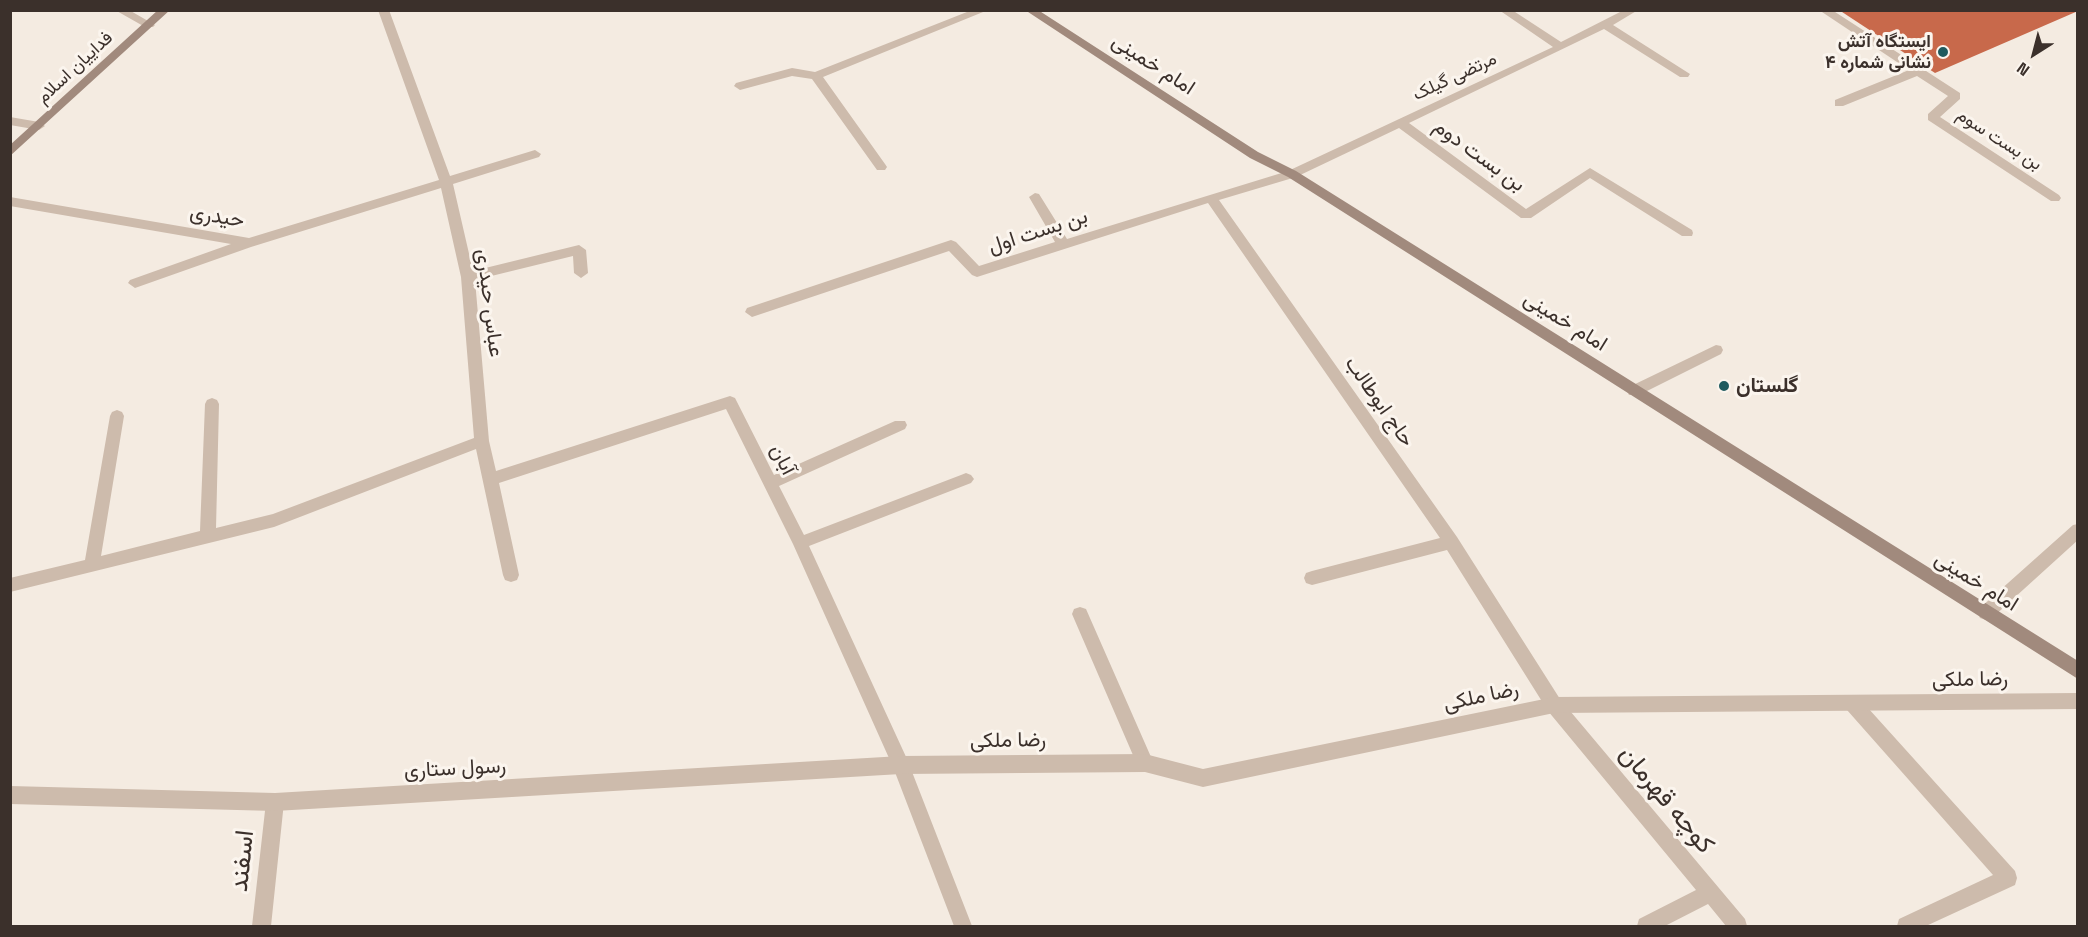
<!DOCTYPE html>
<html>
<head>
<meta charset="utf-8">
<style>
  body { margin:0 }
  #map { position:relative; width:2088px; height:937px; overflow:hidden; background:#f4ebe1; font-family:"Space Grotesk",sans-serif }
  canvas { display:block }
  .frame { position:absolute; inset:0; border:12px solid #3b302b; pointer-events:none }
  .north { position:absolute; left:2004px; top:24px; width:60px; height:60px; -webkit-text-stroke:4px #fbf5ee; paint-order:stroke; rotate:216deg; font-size:16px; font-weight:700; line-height:24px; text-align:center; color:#3b302b }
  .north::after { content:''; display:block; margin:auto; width:21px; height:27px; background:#3b302b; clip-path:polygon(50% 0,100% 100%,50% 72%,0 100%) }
</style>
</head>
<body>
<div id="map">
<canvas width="2088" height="937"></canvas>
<div class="frame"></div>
<div class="north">N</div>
</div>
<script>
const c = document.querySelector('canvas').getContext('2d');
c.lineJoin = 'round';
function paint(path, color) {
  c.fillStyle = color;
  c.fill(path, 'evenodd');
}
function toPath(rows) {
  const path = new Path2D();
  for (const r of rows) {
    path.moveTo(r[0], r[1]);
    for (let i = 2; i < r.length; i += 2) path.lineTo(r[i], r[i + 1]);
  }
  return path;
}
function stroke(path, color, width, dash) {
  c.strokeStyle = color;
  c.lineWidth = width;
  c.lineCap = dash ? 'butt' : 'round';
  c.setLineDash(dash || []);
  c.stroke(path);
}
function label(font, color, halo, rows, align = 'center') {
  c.font = font + ' "Space Grotesk",Vazirmatn,sans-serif';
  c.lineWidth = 6;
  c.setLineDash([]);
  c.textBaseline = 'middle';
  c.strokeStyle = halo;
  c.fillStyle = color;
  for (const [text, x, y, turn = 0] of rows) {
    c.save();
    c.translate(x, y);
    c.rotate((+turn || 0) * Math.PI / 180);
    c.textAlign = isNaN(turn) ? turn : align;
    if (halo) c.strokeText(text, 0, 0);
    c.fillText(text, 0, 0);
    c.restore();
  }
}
paint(toPath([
  [1839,10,2078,10,2078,11,1935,73]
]), '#c8694b');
paint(toPath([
  [115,10,129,10,155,25,153,27,145,27,115,10],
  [378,10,389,10,450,176,535,150,541,154,539,157,453,184,473,271,579,245,586,250,588,273,581,278,574,273,573,256,475,280,489,441,496,471,730,396,735,398,774,475,895,421,905,421,907,425,905,429,779,486,804,535,961,475,966,473,971,475,974,479,971,483,809,546,907,759,972,926,954,926,893,767,793,544,726,409,499,483,519,575,517,580,511,582,505,580,503,575,476,449,274,527,10,592,10,578,85,560,110,416,112,412,117,410,122,412,124,416,101,556,200,531,205,404,207,400,212,398,217,400,219,404,216,528,273,514,474,438,461,277,441,188,251,247,135,288,128,283,130,280,231,244,10,206,10,197,249,238,439,180,378,10],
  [972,10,988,10,823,77,885,164,887,167,885,170,877,170,812,79,792,76,740,90,734,86,736,83,792,68,815,72,972,10],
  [1499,10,1512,10,1561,42,1624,10,1638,10,1613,25,1690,74,1688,77,1680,77,1604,29,1409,123,1526,209,1590,168,1692,230,1693,233,1692,236,1682,236,1590,178,1531,218,1521,218,1399,128,1296,177,1219,200,1457,537,1560,699,1745,919,1747,926,1726,926,1708,904,1665,926,1637,926,1639,919,1696,890,1548,711,1447,550,1312,585,1306,583,1304,578,1306,573,1312,571,1440,538,1208,203,977,277,972,275,949,251,752,317,745,312,747,308,951,240,956,242,979,266,1055,242,1029,197,1035,193,1039,194,1067,239,1288,171,1553,47,1499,10],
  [1819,10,1832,10,1960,93,1960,99,1940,117,2059,195,2061,198,2059,201,2051,201,1928,120,1928,114,1948,96,1917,76,1843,106,1835,106,1835,100,1909,70,1819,10],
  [10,117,39,122,45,126,39,130,10,125,10,117],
  [1716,345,1721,346,1723,350,1721,354,1639,395,1629,395,1627,391,1629,387,1716,345],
  [2078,524,2078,540,1992,618,1986,620,1980,618,1978,613,1980,608,2073,525,2078,524],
  [1080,607,1086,609,1151,757,1154,763,1151,769,1145,772,1139,769,1072,614,1074,609,1080,607],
  [1853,696,1859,698,2015,871,2017,878,2015,885,1926,926,1897,926,1899,919,1993,875,1847,710,1844,704,1847,698,1853,696],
  [275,793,281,796,284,802,271,926,252,926,266,802,269,796,275,793]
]), '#cdbbac');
paint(toPath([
  [2078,693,2078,709,1554,713,1203,787,1145,772,901,774,275,811,10,804,10,786,275,793,901,756,1145,754,1203,769,1554,697,2078,693]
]), '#cdbbac');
paint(toPath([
  [158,10,170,10,10,156,10,145,158,10],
  [1025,10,1038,10,1258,152,1296,171,2078,661,2078,679,1288,177,1250,158,1025,10]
]), '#a18a7d');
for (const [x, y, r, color] of [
  [1943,52,6,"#1f5a5e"],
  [1724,386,6,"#1f5a5e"]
]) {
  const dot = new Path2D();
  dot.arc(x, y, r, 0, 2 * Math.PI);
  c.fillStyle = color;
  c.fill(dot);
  stroke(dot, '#fbf5ee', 2);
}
label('bold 18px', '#3b302b', '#fbf5ee', [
  ["ایستگاه آتش",1931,42],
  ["نشانی شماره ۴",1931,63]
], 'right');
label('18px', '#3b302b', '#fbf5ee', [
  ["فداییان اسلام",75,68,-43],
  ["مرتضی گیلک",1455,77,-25],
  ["بن بست سوم",1999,140,33]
]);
label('21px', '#3b302b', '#fbf5ee', [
  ["امام خمینی",1153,65,33],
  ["بن بست دوم",1479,156,36],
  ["حیدری",217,217,9],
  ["بن بست اول",1038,232,-18],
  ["عباس حیدری",489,303,83],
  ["امام خمینی",1565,322,32],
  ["حاج ابوطالب",1379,402,55],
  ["آبان",782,460,63],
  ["امام خمینی",1976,582,32],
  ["رضا ملکی",1970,680,-1],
  ["رضا ملکی",1481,697,-12],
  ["رضا ملکی",1008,741,-1],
  ["رسول ستاری",455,769,-3]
]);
label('bold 21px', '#3b302b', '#fbf5ee', [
  ["گلستان",1736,386]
], 'left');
label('26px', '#3b302b', '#fbf5ee', [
  ["کوچه قهرمان",1666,800,50],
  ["اسفند",243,861,-84]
]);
</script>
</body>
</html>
